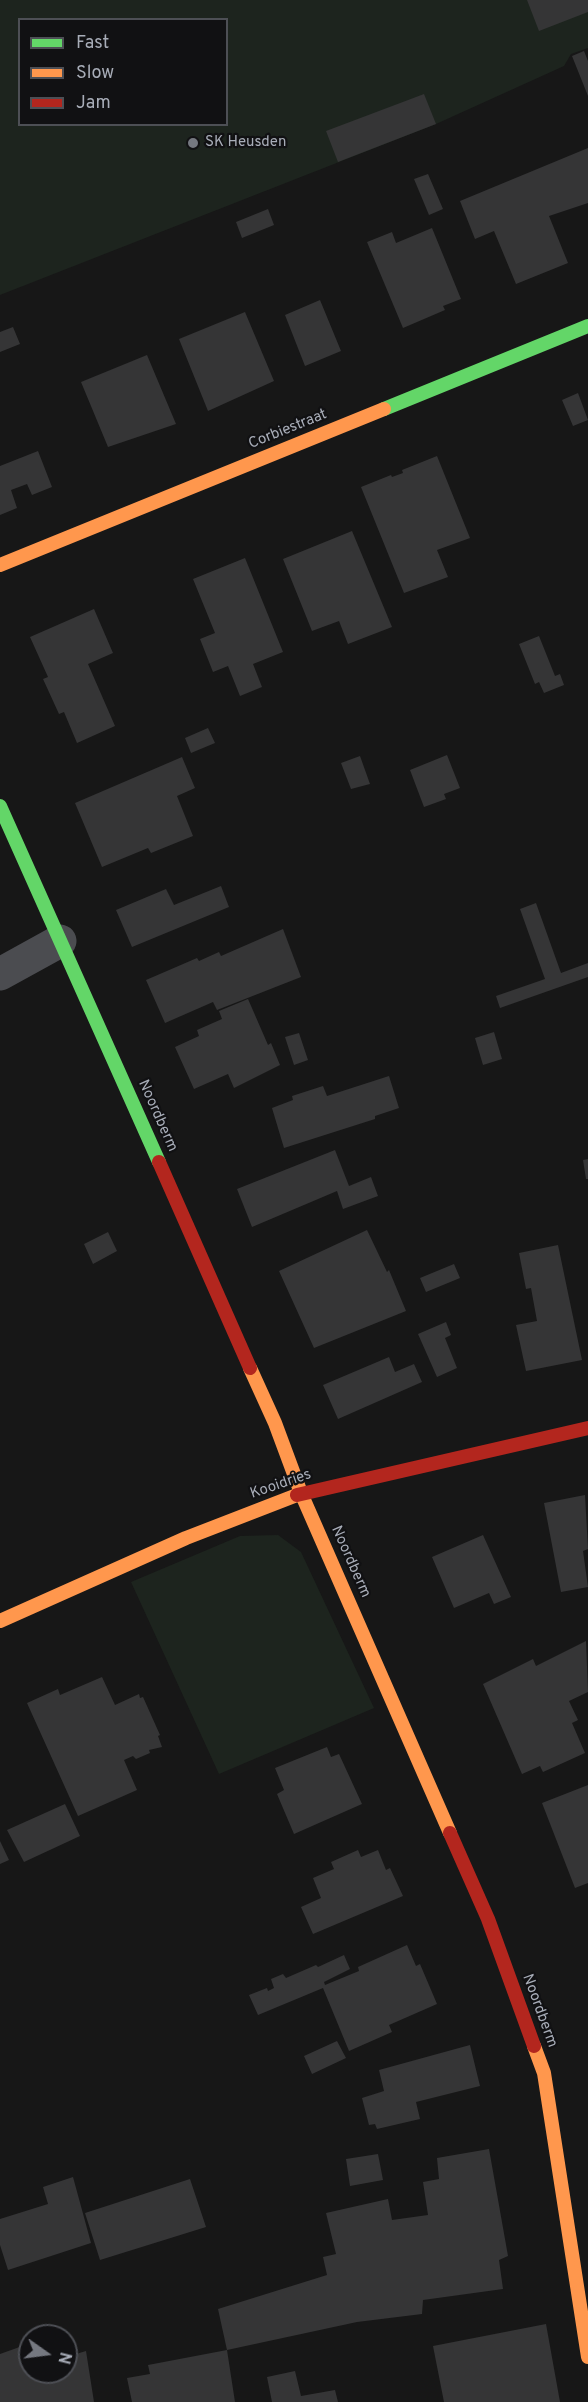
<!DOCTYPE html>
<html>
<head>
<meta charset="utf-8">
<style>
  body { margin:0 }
  #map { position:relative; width:588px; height:2402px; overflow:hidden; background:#171717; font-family:Overpass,sans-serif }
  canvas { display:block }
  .legend { position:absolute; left:18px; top:18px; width:210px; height:108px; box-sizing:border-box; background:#111113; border:2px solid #4d4f55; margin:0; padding:8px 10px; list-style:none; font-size:18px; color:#a8adb8 }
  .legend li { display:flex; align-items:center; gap:12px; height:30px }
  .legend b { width:30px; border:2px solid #4d4f55 }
  .north { position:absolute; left:18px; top:2324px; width:60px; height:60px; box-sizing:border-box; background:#111113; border:2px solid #4d4f55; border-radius:50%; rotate:104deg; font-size:16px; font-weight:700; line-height:24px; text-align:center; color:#a8adb8 }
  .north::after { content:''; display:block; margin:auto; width:21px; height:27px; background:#757880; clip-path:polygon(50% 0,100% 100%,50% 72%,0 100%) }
</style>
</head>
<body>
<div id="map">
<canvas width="588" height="2402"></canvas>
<ul class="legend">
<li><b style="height:8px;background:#63d668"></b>Fast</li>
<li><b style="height:8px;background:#ff974d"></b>Slow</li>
<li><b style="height:8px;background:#b3261e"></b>Jam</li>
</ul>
<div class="north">N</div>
</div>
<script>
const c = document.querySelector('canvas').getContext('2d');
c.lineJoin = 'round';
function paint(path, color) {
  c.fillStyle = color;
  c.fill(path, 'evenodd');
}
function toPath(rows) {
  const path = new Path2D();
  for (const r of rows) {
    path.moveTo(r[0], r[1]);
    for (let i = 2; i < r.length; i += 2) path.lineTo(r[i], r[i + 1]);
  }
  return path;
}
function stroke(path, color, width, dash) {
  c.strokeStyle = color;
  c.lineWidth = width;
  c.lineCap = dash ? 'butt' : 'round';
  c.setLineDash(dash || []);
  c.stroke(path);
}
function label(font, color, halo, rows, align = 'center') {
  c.font = font + ' Overpass,sans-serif';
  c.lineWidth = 4.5;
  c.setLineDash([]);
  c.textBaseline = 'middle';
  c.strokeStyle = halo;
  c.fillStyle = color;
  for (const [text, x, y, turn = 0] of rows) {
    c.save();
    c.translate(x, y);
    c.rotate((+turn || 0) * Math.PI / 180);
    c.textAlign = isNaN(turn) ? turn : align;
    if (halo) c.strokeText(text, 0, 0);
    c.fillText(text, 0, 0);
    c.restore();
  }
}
paint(toPath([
  [0,0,588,0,588,48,571,54,564,66,436,124,0,295],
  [20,20,226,20,226,124,20,124],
  [278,1535,301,1552,374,1708,219,1774,131,1582,240,1536]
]), '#1d241e');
paint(toPath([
  [527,0,588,0,588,12,539,31],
  [584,51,588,61,588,96,572,56],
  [424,94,436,124,338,162,326,131],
  [588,148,588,203,549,216,568,263,516,284,494,231,475,239,460,201],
  [428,174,443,209,429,215,414,179],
  [268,209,274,225,242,238,236,222],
  [432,228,461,299,443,306,445,310,403,328,367,242,392,232,396,243],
  [320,300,341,351,305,366,285,315],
  [245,312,274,381,208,411,179,339],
  [13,327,20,344,0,352,0,332],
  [147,355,176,424,108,447,81,382],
  [578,393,588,420,573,426,562,400],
  [38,451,52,487,32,495,27,484,11,490,17,508,0,515,0,466],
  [437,456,470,538,437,550,448,577,404,593,361,487,391,475,392,477,403,473,402,470],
  [352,531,392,627,348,644,339,621,312,631,283,559],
  [245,558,283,652,253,664,262,687,240,696,228,666,213,672,200,639,215,633,193,579],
  [94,609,113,653,88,664,115,726,77,743,64,712,59,714,43,679,48,677,30,637],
  [539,636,555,676,560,674,564,685,544,693,539,682,535,684,519,644],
  [208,728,215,743,191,753,185,738],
  [447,755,460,788,444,794,446,799,424,807,410,770],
  [360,756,370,784,351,789,341,763],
  [182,757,195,788,177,796,193,836,151,853,148,848,102,867,75,803],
  [221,886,229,907,132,947,116,910,166,889,174,905],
  [536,903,561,973,588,963,588,977,500,1008,496,996,545,979,520,909],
  [283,929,301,977,217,1010,213,1002,165,1023,146,980,197,958,199,961,219,952,221,956],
  [248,999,268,1045,271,1043,280,1065,234,1088,228,1074,194,1089,175,1047,199,1036,197,1030,222,1019,219,1011],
  [494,1032,502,1059,483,1065,475,1038],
  [299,1033,308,1060,294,1065,285,1037],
  [389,1076,399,1108,375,1116,375,1119,284,1148,272,1108,293,1100,292,1096,323,1086,327,1096],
  [335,1150,349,1186,371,1177,378,1196,343,1209,337,1191,252,1227,237,1189],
  [588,1159,588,1179,586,1179,583,1160],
  [367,1230,387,1272,389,1270,406,1311,314,1348,279,1271],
  [108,1232,117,1251,93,1264,84,1244],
  [558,1245,582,1360,526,1371,516,1325,537,1321,531,1288,526,1289,519,1253],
  [454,1264,460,1278,426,1292,420,1278],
  [446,1322,451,1335,445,1338,457,1368,437,1377,418,1334],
  [389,1357,395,1372,414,1364,422,1382,338,1419,323,1385],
  [585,1495,588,1549,583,1551,588,1587,561,1592,544,1503],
  [483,1535,511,1597,494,1604,489,1593,454,1608,432,1557],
  [586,1641,588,1692,569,1701,578,1720,572,1723,585,1753,543,1772,540,1766,522,1774,483,1684,533,1659,536,1666],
  [102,1677,115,1705,139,1694,140,1698,143,1697,160,1735,158,1736,162,1747,149,1750,150,1753,136,1759,133,1756,124,1760,137,1790,78,1816,27,1703,58,1689,60,1695],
  [327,1747,331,1757,339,1754,362,1804,294,1834,277,1794,284,1790,275,1768],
  [588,1785,588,1883,575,1888,542,1803],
  [65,1804,80,1836,24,1862,7,1830],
  [0,1841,9,1860,0,1864],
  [358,1850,361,1857,378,1850,386,1870,390,1868,403,1896,313,1934,301,1907,321,1898,313,1878,334,1869,331,1862],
  [407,1945,416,1966,420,1964,437,2004,389,2025,392,2032,349,2051,323,1988,258,2015,249,1995,267,1988,268,1991,274,1988,271,1979,283,1974,286,1978,316,1965,318,1967,344,1955,350,1969,324,1982,325,1985,359,1971,358,1967],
  [337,2041,346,2058,312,2074,304,2056],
  [470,2045,480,2086,416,2102,420,2119,377,2129,375,2124,369,2125,362,2098,384,2091,379,2070],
  [489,2149,508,2256,499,2260,503,2289,423,2300,422,2314,357,2322,227,2350,218,2309,327,2275,323,2257,336,2254,326,2213,388,2199,392,2220,428,2215,423,2182,439,2179,437,2158],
  [378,2154,383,2180,350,2186,346,2159],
  [73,2177,91,2243,8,2270,0,2245,0,2219,48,2204,43,2187],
  [190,2179,206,2227,100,2260,85,2213],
  [546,2324,560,2402,444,2402,433,2346],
  [28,2344,30,2372,66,2372,66,2357,86,2351,94,2402,0,2402,0,2354],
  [227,2350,235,2402,132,2402,127,2378,150,2374,148,2365],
  [295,2371,301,2396,335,2390,338,2402,272,2402,267,2377]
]), '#353536');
stroke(toPath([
  [0,974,60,941]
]), '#4b4c50', 33);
stroke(toPath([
  [384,409,588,326],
  [0,806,159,1162]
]), '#63d668', 14);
stroke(toPath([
  [0,565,384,409],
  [250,1368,275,1423,301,1493,450,1833],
  [0,1621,186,1538,297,1495],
  [534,2046,544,2073,588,2357]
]), '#ff974d', 14);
stroke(toPath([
  [159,1162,250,1368],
  [297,1495,588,1428],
  [450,1833,488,1919,534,2046]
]), '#b3261e', 14);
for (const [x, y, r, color] of [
  [193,143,6,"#757880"]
]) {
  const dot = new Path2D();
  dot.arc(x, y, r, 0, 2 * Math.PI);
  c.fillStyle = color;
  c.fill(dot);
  stroke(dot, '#111113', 2);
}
label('15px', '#a8adb8', '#111113', [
  ["SK Heusden",205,143]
], 'left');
label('15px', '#a8adb8', '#111113', [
  ["Corbiestraat",288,430,-22],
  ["Noordberm",157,1116,66],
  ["Kooidries",281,1485,-19],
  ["Noordberm",350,1562,66],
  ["Noordberm",539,2011,70]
]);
</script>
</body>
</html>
